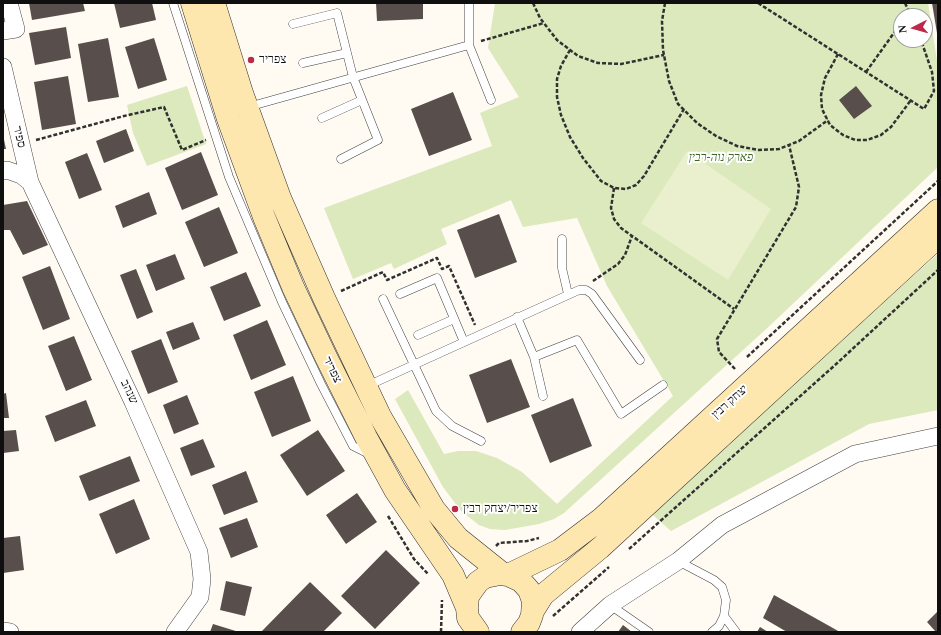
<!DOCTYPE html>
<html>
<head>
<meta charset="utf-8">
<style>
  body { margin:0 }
  #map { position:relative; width:941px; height:635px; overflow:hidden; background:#fffaf2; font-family:"Times New Roman",serif }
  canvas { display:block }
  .frame { position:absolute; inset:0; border:4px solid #0f0f0f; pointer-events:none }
  .north { position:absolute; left:893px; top:8px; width:40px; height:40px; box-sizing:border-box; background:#fff; border:1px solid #9f9f9f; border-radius:50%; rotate:264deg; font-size:11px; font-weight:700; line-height:16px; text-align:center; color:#0f0f0f }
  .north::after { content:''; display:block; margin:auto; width:14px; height:18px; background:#bd2a49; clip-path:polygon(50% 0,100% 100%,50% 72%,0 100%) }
</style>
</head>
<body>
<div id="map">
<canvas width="941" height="635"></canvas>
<div class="frame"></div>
<div class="north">N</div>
</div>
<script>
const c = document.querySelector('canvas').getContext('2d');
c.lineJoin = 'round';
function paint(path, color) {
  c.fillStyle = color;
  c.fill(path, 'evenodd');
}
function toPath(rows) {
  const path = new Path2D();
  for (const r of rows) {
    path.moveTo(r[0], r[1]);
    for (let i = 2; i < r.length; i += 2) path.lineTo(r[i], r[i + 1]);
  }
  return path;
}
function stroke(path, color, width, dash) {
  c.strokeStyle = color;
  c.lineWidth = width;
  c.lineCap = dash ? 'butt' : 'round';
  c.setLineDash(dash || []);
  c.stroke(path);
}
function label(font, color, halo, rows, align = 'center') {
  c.font = font + ' "Times New Roman","Noto Sans Hebrew",serif';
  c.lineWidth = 4;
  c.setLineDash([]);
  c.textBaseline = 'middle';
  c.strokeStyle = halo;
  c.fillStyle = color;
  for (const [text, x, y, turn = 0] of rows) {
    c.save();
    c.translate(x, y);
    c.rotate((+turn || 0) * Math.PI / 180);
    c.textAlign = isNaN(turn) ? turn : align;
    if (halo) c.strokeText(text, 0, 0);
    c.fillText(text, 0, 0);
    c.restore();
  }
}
paint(toPath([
  [495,3,928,3,938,67,938,167,764,331,564,513,554,519,539,524,505,530,490,529,479,525,461,511,443,487,395,399,408,390,444,454,458,451,476,451,497,458,522,472,557,504,673,396,607,286,577,218,523,227,511,200,441,229,447,244,394,269,391,263,353,279,324,208,492,146,480,113,519,97,488,48],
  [901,16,925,16,925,40,901,40],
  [187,86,206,144,147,166,133,133,127,105],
  [938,254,938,410,869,424,671,531,646,509]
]), '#dbe9bc');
paint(toPath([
  [687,151,771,209,728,280,641,223]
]), '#eaf0cd');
paint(toPath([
  [29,3,83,3,85,11,32,20],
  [114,3,152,3,156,20,120,28],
  [376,3,423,3,423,19,377,21],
  [932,3,938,3,938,33,937,33],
  [66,27,71,58,35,65,29,33],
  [108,38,119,97,88,102,78,44],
  [154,38,167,80,138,89,125,47],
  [68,76,76,124,42,130,34,82],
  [856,86,872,106,854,119,839,100],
  [453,92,472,140,429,156,411,109],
  [126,129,134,151,104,163,96,141],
  [3,135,6,149,3,149],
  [201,152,218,195,182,210,165,168],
  [87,153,102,190,79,199,65,162],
  [149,192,157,214,123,228,115,206],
  [27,201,48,245,23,255,10,230,3,230,3,205],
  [219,207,238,253,204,267,185,222],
  [499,214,517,262,475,278,457,230],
  [175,254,185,279,156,291,146,265],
  [50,266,70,319,43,330,22,277],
  [136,269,153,312,137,319,120,275],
  [246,272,261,306,224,321,210,287],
  [267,320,286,365,251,380,233,335],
  [193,322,200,339,173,350,166,332],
  [74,336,92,380,66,391,48,346],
  [161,339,178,382,148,394,131,351],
  [511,359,530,407,487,423,469,375],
  [293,376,311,421,272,437,254,392],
  [6,393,9,418,3,418,3,394],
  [187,395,199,424,174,434,163,405],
  [573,398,592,446,550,463,531,415],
  [86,400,96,426,55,442,45,416],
  [16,430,19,451,3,453,3,431],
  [318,430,345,471,307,496,280,455],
  [203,439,215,467,191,476,180,448],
  [130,456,140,481,89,501,79,476],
  [246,471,258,502,224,515,212,485],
  [357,493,377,522,346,544,326,515],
  [134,499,150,539,116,554,99,514],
  [247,518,258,547,231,558,219,528],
  [20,536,24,570,3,573,3,538],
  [386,550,420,583,375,629,341,596],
  [226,581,252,587,245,616,220,610],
  [310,582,342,613,323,632,264,632,262,631],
  [774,595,840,632,787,632,763,618],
  [938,611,938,632,936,632,927,622],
  [213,624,239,632,210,632],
  [623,625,632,632,618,632],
  [760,627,768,632,757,632]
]), '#584e4c');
const lane = toPath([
  [173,3,229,177,282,302,321,384,353,446,369,454],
  [469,3,469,45,491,100],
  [293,24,337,13,353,77,378,140,341,159],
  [303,63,347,53],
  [248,107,469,45],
  [322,118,362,100],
  [562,239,562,268,568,294],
  [400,294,437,278,464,342],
  [383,299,436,411,452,426,481,441],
  [517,317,534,357,543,396],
  [418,335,454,319],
  [534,357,577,340,621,414,663,385],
  [367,386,579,290,586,290,592,294,640,360],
  [678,561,714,580,722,587,726,600,724,616,719,626,712,632],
  [610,605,649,632],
  [724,616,736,632]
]);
const street = toPath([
  [3,31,16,29,9,3],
  [3,67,30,182],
  [3,171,7,170,21,175,30,182,133,402,199,552,202,579,200,597,175,632],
  [3,631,10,632],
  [580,632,610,605,678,561,722,525,855,454,938,436]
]);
const secondary = toPath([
  [192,3,228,119,264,217,293,287,326,357,366,437,395,490,453,575,467,608],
  [214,3,242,93,280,198,324,298,380,416,434,509,458,538,503,574],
  [508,575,560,550,601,519,938,210],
  [533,611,543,595,600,548,938,237],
  [478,632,468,618,467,608,468,596,478,582,485,577,500,574,508,575,521,581,529,590,533,601,532,615,529,623,522,632]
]);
stroke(lane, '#424242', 9);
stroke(street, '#424242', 18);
stroke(secondary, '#313131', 23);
stroke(toPath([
  [533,3,540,18,557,40,578,56,598,63,621,64,664,55],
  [665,3,662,21,663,50,669,81,678,104,697,123,716,136,737,146,759,150,779,149,799,141,828,120],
  [758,3,924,109,934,91,932,72,921,40],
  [905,3,911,16],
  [481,41,544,23],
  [570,50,561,66,557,79,557,97,561,115,570,137,583,158,601,181,614,188,626,189,636,185,644,176,684,109],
  [838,54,825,78,821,95,822,109,830,125,843,135,855,140,867,140,881,135,891,127,911,100],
  [866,72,901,23],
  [36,140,124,116,164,107,182,150,206,140],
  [614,188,611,208,614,219,621,228,734,309],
  [593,281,618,264,625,255,632,236],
  [341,291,383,272,387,280,437,258,442,269,449,266,475,325],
  [747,357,938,181],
  [735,369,719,352,717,339,796,207,799,187,789,145],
  [388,516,414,559,428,574],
  [496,546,499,543,527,541,539,538],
  [629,549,834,366,938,270],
  [553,616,609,567],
  [441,632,442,600]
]), '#313131', 2.5, [4, 2]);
stroke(lane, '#fff', 8);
stroke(street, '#fff', 17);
stroke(secondary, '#fde7af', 22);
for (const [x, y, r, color] of [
  [251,60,4,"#bd2a49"],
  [455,509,4,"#bd2a49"]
]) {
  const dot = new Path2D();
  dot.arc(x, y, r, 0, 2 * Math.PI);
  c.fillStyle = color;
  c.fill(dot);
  stroke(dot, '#fff', 1.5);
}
label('12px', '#0f0f0f', '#fff', [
  ["צפריר",259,60],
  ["צפריר/יצחק רבין",463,509]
], 'left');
label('12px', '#0f0f0f', '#fff', [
  ["ספיר",19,137,77],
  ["צפריר",332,370,64],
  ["שנהב",129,392,65],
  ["יצחק רבין",730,402,-42]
]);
label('italic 12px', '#3a6620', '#fff', [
  ["פארק נוה-רבין",721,158]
]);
</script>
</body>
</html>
